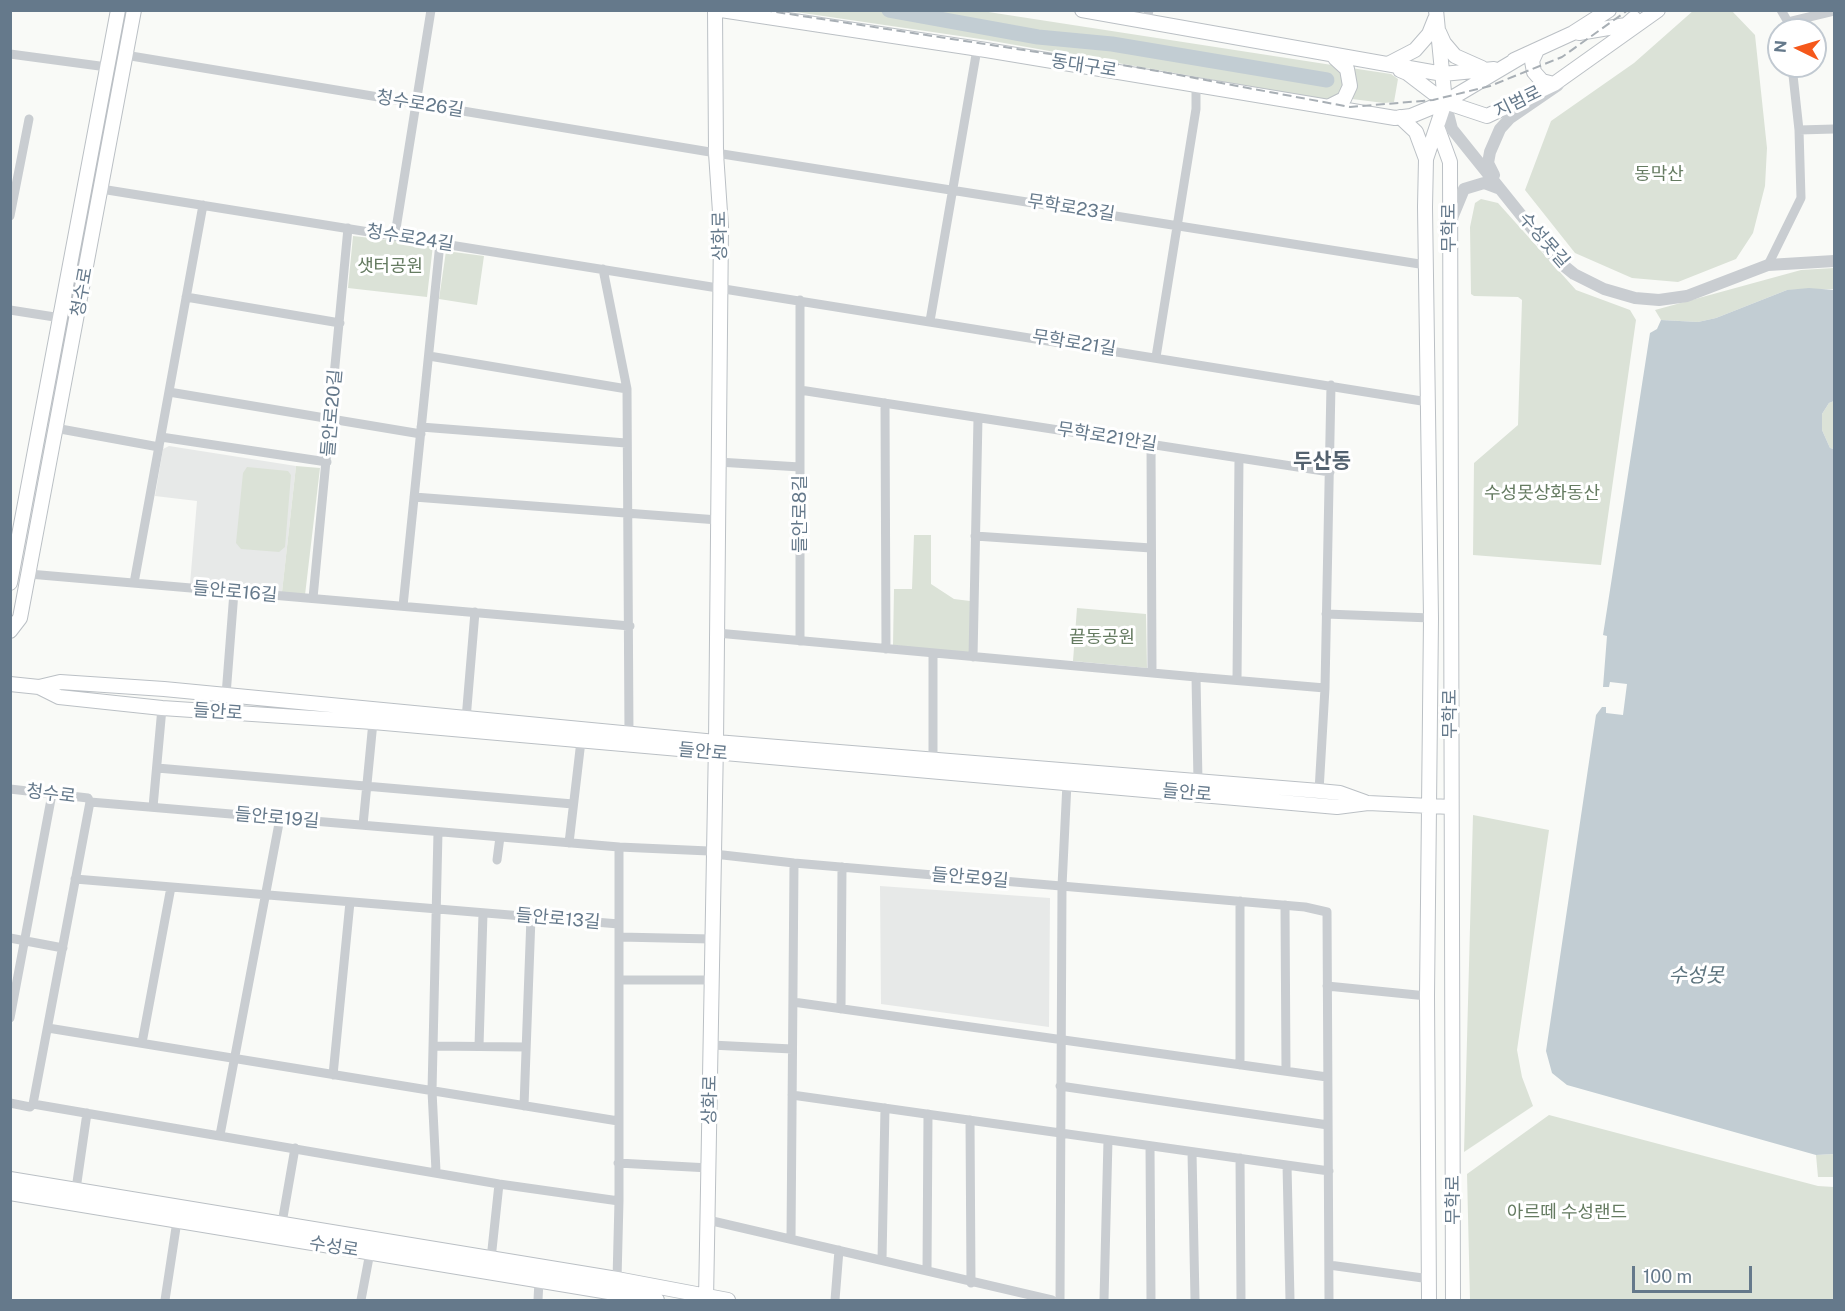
<!DOCTYPE html>
<html>
<head>
<meta charset="utf-8">
<style>
  body { margin:0 }
  #map { position:relative; width:1845px; height:1311px; overflow:hidden; background:#f9faf7; font-family:"Public Sans",sans-serif }
  canvas { display:block }
  .frame { position:absolute; inset:0; border:12px solid #65798b; pointer-events:none }
  .north { position:absolute; left:1767px; top:18px; width:60px; height:60px; box-sizing:border-box; background:#fff; border:2px solid #c1c9d1; border-radius:50%; rotate:275deg; font-size:16px; font-weight:700; line-height:24px; text-align:center; color:#65798b }
  .north::after { content:''; display:block; margin:auto; width:21px; height:27px; background:#f5581b; clip-path:polygon(50% 0,100% 100%,50% 72%,0 100%) }
  .scale { position:absolute; left:1632px; top:1266px; width:120px; height:27px; box-sizing:border-box; border:3px solid #65798b; border-top:0; padding-left:8px; font-size:18px; line-height:21px; white-space:nowrap; color:#65798b; -webkit-text-stroke:4px #fff; paint-order:stroke }
</style>
</head>
<body>
<div id="map">
<canvas width="1845" height="1311"></canvas>
<div class="frame"></div>
<div class="north">N</div>
<div class="scale">100 m</div>
</div>
<script>
const c = document.querySelector('canvas').getContext('2d');
c.lineJoin = 'round';
function paint(path, color) {
  c.fillStyle = color;
  c.fill(path, 'evenodd');
}
function toPath(rows) {
  const path = new Path2D();
  for (const r of rows) {
    path.moveTo(r[0], r[1]);
    for (let i = 2; i < r.length; i += 2) path.lineTo(r[i], r[i + 1]);
  }
  return path;
}
function stroke(path, color, width, dash) {
  c.strokeStyle = color;
  c.lineWidth = width;
  c.lineCap = dash ? 'butt' : 'round';
  c.setLineDash(dash || []);
  c.stroke(path);
}
function label(font, color, halo, rows, align = 'center') {
  c.font = font + ' "Public Sans","Noto Sans KR",sans-serif';
  c.lineWidth = 6;
  c.setLineDash([]);
  c.textBaseline = 'middle';
  c.strokeStyle = halo;
  c.fillStyle = color;
  for (const [text, x, y, turn = 0] of rows) {
    c.save();
    c.translate(x, y);
    c.rotate((+turn || 0) * Math.PI / 180);
    c.textAlign = isNaN(turn) ? turn : align;
    if (halo) c.strokeText(text, 0, 0);
    c.fillText(text, 0, 0);
    c.restore();
  }
}
paint(toPath([
  [169,446,296,466,282,592,190,584,197,501,155,496,163,449],
  [880,886,1050,898,1049,1027,881,1004]
]), '#e7e9e8');
paint(toPath([
  [1694,10,1732,11,1755,35,1767,148,1765,186,1753,233,1736,259,1678,282,1632,278,1575,253,1525,190,1551,121,1634,63],
  [789,11,982,11,1332,65,1341,70,1344,92,1328,100,987,40],
  [1351,68,1391,74,1398,79,1394,102,1384,103,1352,99,1355,77],
  [1481,199,1498,203,1576,290,1630,310,1636,320,1601,565,1473,555,1474,463,1518,425,1522,300,1518,297,1474,296,1471,294,1470,227,1475,203],
  [353,236,433,245,427,297,348,288],
  [446,251,484,256,477,305,439,299],
  [1834,268,1834,289,1787,290,1716,318,1698,322,1661,320,1655,310,1801,270],
  [1834,401,1834,449,1830,448,1822,430,1822,414,1829,403],
  [296,466,320,468,305,595,282,592],
  [247,467,288,471,291,475,285,547,279,552,241,549,236,543,243,473],
  [914,535,931,535,931,584,954,599,970,601,971,654,893,645,894,589,912,589],
  [1077,608,1146,614,1147,668,1073,661],
  [1473,815,1549,830,1517,1050,1522,1077,1533,1106,1464,1152],
  [1549,1115,1818,1186,1834,1187,1834,1300,1470,1300,1467,1174],
  [1834,1154,1834,1177,1818,1177,1816,1155]
]), '#dbe2d7');
paint(toPath([
  [1809,288,1834,290,1834,401,1829,403,1822,414,1822,430,1830,448,1834,449,1834,1154,1816,1155,1567,1085,1552,1073,1546,1051,1596,715,1602,707,1606,707,1606,713,1623,715,1627,684,1610,682,1609,687,1603,687,1607,636,1603,635,1650,333,1657,329,1661,320,1698,322,1716,318,1787,290]
]), '#c2cdd3');
stroke(toPath([
  [889,10,1038,37,1112,44,1327,80]
]), '#c2cdd3', 15);
const secondary = toPath([
  [721,10,986,50,1395,118,1411,116,1445,102,1521,57],
  [1082,10,1443,74,1494,69],
  [1439,32,1444,43,1455,56,1482,68],
  [1579,33,1626,25,1634,18],
  [1537,50,1532,61,1534,72,1542,81,1554,84],
  [1514,60,1573,33,1609,10],
  [1388,64,1415,50,1429,34,1435,19],
  [1400,70,1407,73,1445,102,1487,116,1554,84,1658,10],
  [1328,107,1344,99,1350,86,1347,69,1335,58],
  [1400,117,1416,132,1426,159],
  [1438,129,1450,162,1453,1300],
  [10,583,118,10],
  [10,631,20,618,134,10],
  [10,684,39,687,59,697,162,708,373,722,1337,807,1368,803,1451,807],
  [39,687,60,682,164,689,716,742,1319,791,1340,793,1365,802],
  [10,1179,617,1279,728,1300],
  [10,1193,657,1300],
  [706,1300,716,742,721,227,716,153,715,10],
  [1429,1300,1427,996,1431,618,1425,207,1426,159,1445,102,1436,10]
]);
stroke(secondary, '#bbc0c5', 16);
stroke(toPath([
  [1781,10,1788,22,1834,11],
  [1147,20,1149,10],
  [10,54,107,67],
  [125,55,716,153,1426,265],
  [1799,130,1834,129],
  [101,189,1428,402],
  [10,216,29,119],
  [395,235,431,10],
  [1768,265,1801,198,1799,130,1792,66],
  [603,269,627,389,629,734],
  [186,297,340,323],
  [800,300,800,641],
  [10,310,61,318],
  [930,321,977,49],
  [429,356,627,389],
  [1156,357,1196,109,1196,84],
  [800,390,1330,472],
  [169,392,421,434],
  [885,403,886,649],
  [421,427,626,443],
  [55,428,159,447],
  [161,437,327,462],
  [1151,444,1152,673],
  [718,462,800,467],
  [414,497,718,520],
  [975,536,1151,548],
  [29,574,630,626],
  [134,583,203,205],
  [313,598,348,228],
  [403,606,440,243],
  [1326,614,1431,618],
  [717,633,1196,677,1198,782],
  [933,653,933,760],
  [973,657,978,418],
  [1196,677,1325,688],
  [1237,680,1239,458],
  [226,695,234,592],
  [466,719,475,612],
  [157,768,573,804],
  [10,789,88,798,90,802],
  [1319,791,1325,688,1331,385],
  [90,802,619,847,619,1201,499,1184,33,1104,90,802],
  [153,807,162,708],
  [363,825,373,722],
  [569,843,581,741],
  [619,847,709,851,714,854,794,863,1305,907,1327,912,1329,1300],
  [497,860,500,837],
  [75,879,619,924],
  [1240,901,1240,1065],
  [1285,905,1286,1071],
  [619,937,712,939],
  [10,938,63,948],
  [619,980,712,980],
  [1327,986,1427,996],
  [793,1002,1327,1077],
  [841,1009,842,867],
  [10,1018,52,794],
  [48,1028,618,1121],
  [142,1043,171,887],
  [711,1045,792,1049],
  [433,1046,526,1047],
  [479,1046,483,913],
  [333,1075,350,902],
  [1060,1086,1328,1125],
  [792,1095,1329,1171],
  [10,1103,30,1107,33,1104],
  [524,1106,531,917],
  [970,1120,971,1283],
  [220,1135,280,818],
  [1150,1146,1151,1300],
  [1192,1152,1195,1300],
  [1240,1158,1241,1300],
  [618,1163,709,1168],
  [1287,1165,1290,1300],
  [436,1171,432,1091,438,832],
  [76,1189,87,1113],
  [708,1220,1052,1300],
  [282,1223,295,1148],
  [791,1239,794,863],
  [491,1259,499,1184],
  [882,1260,885,1108],
  [1329,1265,1430,1279],
  [927,1271,928,1114],
  [617,1279,619,1201],
  [165,1300,177,1221],
  [361,1300,371,1247],
  [538,1300,539,1281],
  [835,1300,839,1250],
  [1060,1300,1062,886,1067,783],
  [1104,1300,1108,1140]
]), '#c9cdd1', 9);
stroke(toPath([
  [1445,102,1452,129,1558,261,1574,274,1604,289,1635,298,1659,300,1687,296,1768,265,1834,261],
  [1494,175,1488,163,1490,152,1500,129,1510,118,1558,85],
  [1452,218,1464,189,1484,183,1500,189]
]), '#c9cdd1', 12);
stroke(secondary, '#fff', 14);
stroke(toPath([
  [763,10,1141,68,1350,107,1433,100,1490,86,1562,57,1628,10]
]), '#a8afb5', 2, [9, 4.5]);
label('18px', '#65798b', '#fff', [
  ["동대구로",1084,66,9],
  ["지범로",1518,102,-26],
  ["청수로26길",420,104,9],
  ["무학로23길",1071,208,9],
  ["무학로",1449,228,-90],
  ["상화로",720,236,-91],
  ["청수로24길",410,238,9],
  ["수성못길",1544,240,49],
  ["청수로",82,292,-80],
  ["무학로21길",1074,343,9],
  ["들안로20길",332,413,-85],
  ["무학로21안길",1107,437,9],
  ["들안로8길",800,514,-90],
  ["들안로16길",235,592,5],
  ["들안로",218,712,4],
  ["무학로",1450,714,-90],
  ["들안로",703,752,5],
  ["들안로",1187,793,5],
  ["청수로",51,794,7],
  ["들안로19길",277,818,5],
  ["들안로9길",970,878,5],
  ["들안로13길",558,919,5],
  ["상화로",710,1100,-89],
  ["무학로",1453,1200,-90],
  ["수성로",334,1247,9]
]);
label('18px', '#657b61', '#fff', [
  ["동막산",1659,174],
  ["샛터공원",390,266],
  ["수성못상화동산",1542,493],
  ["끝동공원",1102,637],
  ["아르떼 수성랜드",1567,1212]
]);
label('italic 20px', '#5d747e', '#fff', [
  ["수성못",1696,976]
]);
label('bold 21px', '#54626f', '#fff', [
  ["두산동",1322,462]
]);
</script>
</body>
</html>
